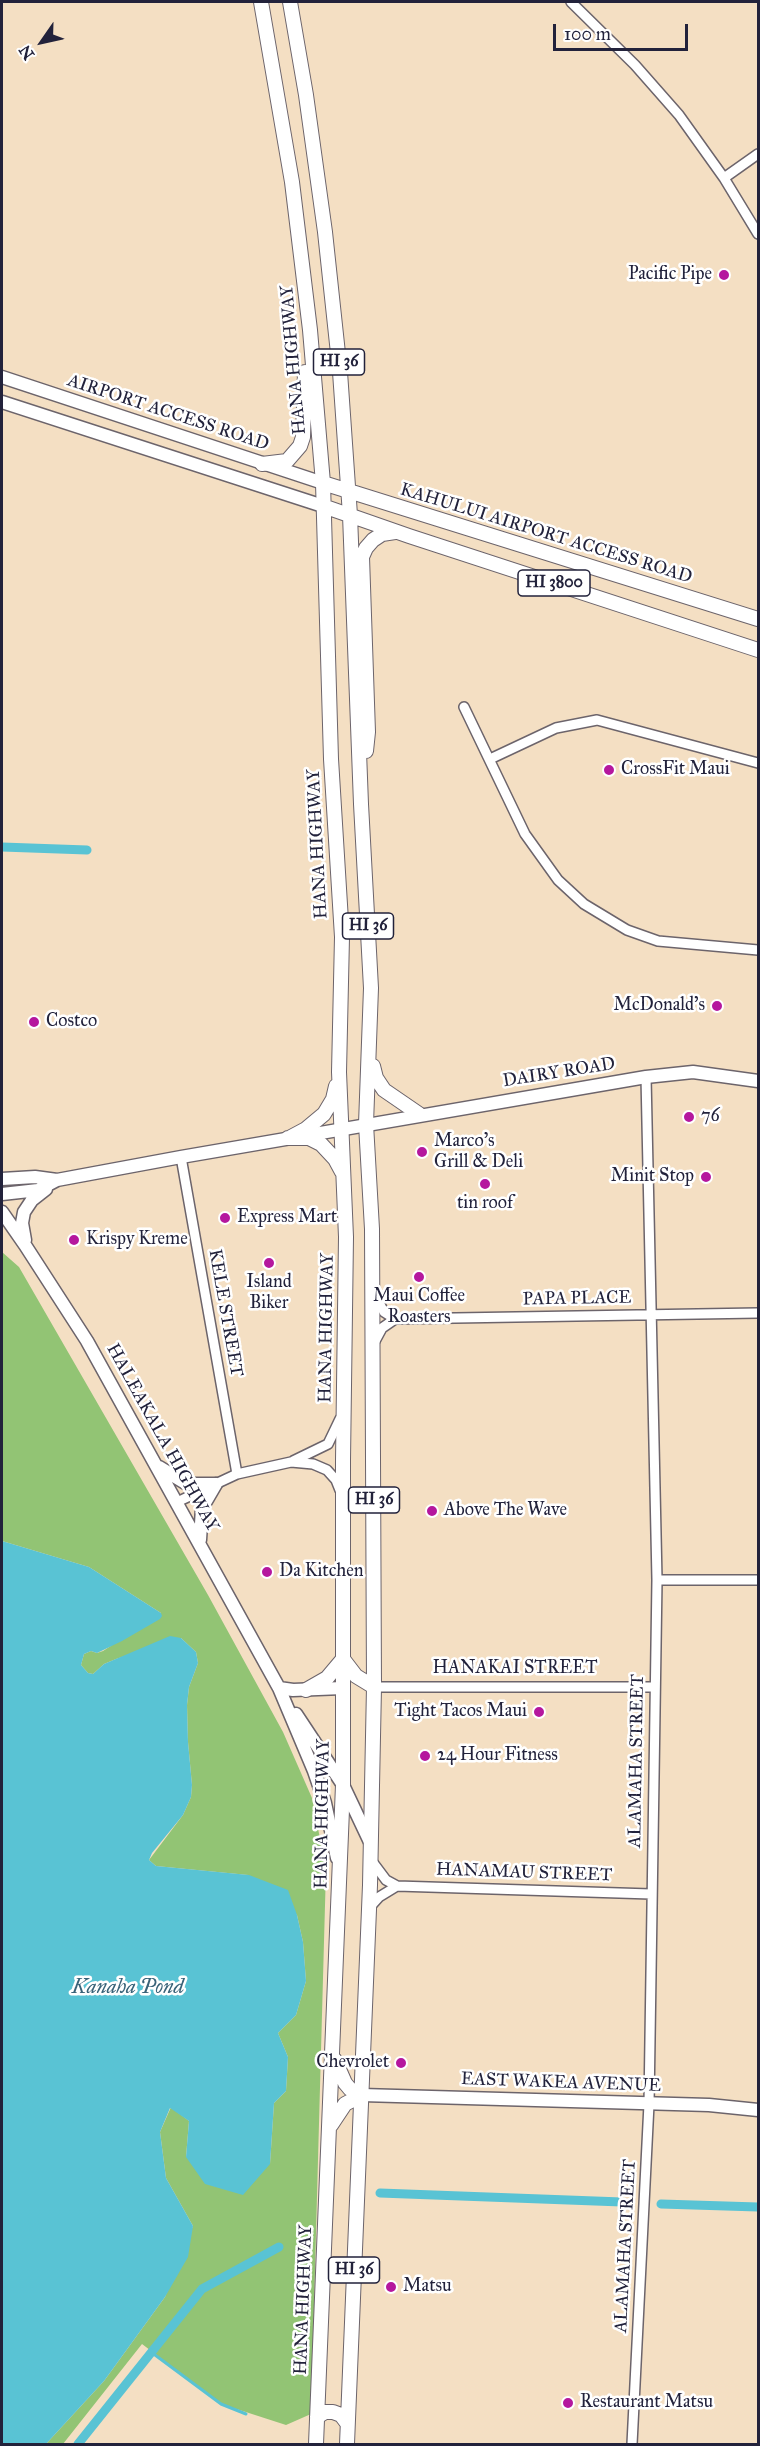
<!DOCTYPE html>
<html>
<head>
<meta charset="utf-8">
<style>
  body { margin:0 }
  #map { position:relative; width:760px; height:2446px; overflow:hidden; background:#f4dfc3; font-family:"IM FELL Great Primer",serif }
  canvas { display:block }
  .frame { position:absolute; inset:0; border:3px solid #22223b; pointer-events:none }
  .north { position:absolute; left:12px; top:12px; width:60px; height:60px; -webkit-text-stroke:4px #fff; paint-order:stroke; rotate:236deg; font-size:16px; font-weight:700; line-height:24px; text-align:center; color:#22223b }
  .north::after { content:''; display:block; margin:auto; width:21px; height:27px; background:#22223b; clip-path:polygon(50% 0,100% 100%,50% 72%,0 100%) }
  .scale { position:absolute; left:553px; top:24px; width:135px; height:27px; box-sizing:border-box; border:3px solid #22223b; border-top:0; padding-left:8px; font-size:18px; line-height:21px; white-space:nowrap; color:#22223b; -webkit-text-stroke:4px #fff; paint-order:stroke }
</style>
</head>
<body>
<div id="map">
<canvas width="760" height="2446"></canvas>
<div class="frame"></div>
<div class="north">N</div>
<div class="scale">100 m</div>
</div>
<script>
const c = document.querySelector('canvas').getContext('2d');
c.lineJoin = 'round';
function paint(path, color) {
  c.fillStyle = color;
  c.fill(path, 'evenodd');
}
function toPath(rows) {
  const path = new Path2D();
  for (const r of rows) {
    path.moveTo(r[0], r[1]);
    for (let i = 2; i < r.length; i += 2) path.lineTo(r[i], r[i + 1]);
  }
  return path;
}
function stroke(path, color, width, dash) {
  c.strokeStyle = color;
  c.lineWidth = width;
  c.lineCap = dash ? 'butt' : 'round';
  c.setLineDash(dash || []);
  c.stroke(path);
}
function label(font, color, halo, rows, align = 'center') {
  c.font = font + ' "IM FELL Great Primer",serif';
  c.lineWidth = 5;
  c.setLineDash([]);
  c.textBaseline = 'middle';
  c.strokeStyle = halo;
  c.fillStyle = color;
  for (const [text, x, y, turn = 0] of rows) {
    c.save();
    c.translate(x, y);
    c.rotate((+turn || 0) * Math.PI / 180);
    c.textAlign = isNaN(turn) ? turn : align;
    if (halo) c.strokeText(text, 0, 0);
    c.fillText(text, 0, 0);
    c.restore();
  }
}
paint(toPath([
  [2,1252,19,1267,208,1595,283,1732,312,1798,326,1869,311,2414,286,2425,221,2404,142,2344,63,2444,46,2444,104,2381,165,2297,193,2226,166,2178,160,2132,171,2107,189,2121,186,2157,270,2164,274,2103,286,2091,288,2057,278,2033,296,2015,306,1981,303,1942,297,1915,248,1875,156,1866,149,1860,183,1815,191,1797,192,1785,188,1742,187,1705,189,1687,198,1663,196,1652,181,1638,116,1659,104,1664,93,1674,88,1673,81,1665,84,1654,91,1651,97,1653,103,1651,161,1613,89,1567,2,1541]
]), '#92c474');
paint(toPath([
  [2,1541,89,1567,161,1613,162,1616,160,1619,122,1641,97,1653,91,1651,84,1654,81,1665,88,1673,93,1674,104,1664,170,1636,181,1638,196,1652,198,1663,189,1687,187,1705,188,1742,192,1785,191,1797,183,1815,152,1853,149,1860,156,1866,249,1875,288,1890,297,1915,303,1942,306,1981,296,2015,278,2033,288,2057,286,2091,274,2103,270,2164,243,2195,205,2184,186,2157,189,2121,170,2108,160,2132,166,2178,193,2226,188,2257,165,2297,104,2381,46,2444,2,2444]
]), '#59c3d4');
stroke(toPath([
  [151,2352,221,2404,246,2414]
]), '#59c3d4', 3);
stroke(toPath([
  [2,847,87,850],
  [380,2193,622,2202],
  [661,2204,758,2207],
  [78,2444,202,2289,279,2247]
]), '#59c3d4', 9);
const street = toPath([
  [571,2,635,65,679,115,724,178,758,234],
  [724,178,758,154],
  [464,707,525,834,558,880,584,904,627,930,658,941,758,950],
  [490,759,556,728,597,720,758,763],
  [181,1157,237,1474],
  [375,1295,384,1312,395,1319,758,1313],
  [375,1341,382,1328,395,1319],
  [293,1461,328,1444,340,1419],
  [177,1502,237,1474,291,1462,313,1464,327,1470,336,1480,340,1490],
  [657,1580,758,1580],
  [374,1687,655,1687],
  [371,1860,386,1880,397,1886,651,1894],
  [369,1908,379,1897,397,1886],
  [632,2444,649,2104,657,1580,646,1077]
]);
const secondary = toPath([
  [2,377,323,483],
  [2,402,323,506],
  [2,1179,35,1177,57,1180],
  [2,1194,38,1190,57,1180,181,1157,646,1077,693,1072,758,1081],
  [2,1212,25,1245,87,1341,279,1688,314,1771,325,1803,337,1858],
  [25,1240,22,1223,24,1212,32,1200,46,1189],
  [159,1467,187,1484,216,1484],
  [200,1540,202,1508,216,1484],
  [279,1688,293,1690,343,1688],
  [296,1714,343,1785,370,1842],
  [362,2095,709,2105,758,2110]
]);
const primary = toPath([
  [261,2,292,182,310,330,323,483,331,759,342,937,339,1072,346,1237,343,1460,343,1785,316,2444],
  [290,2,306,95,325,232,340,372,350,515,361,804,371,988,366,1124,372,1229,374,1687,370,1885,347,2444],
  [262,464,287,461,300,446,303,437,305,372],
  [323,483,758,619],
  [323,506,409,536,758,650],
  [366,751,368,732,362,557,366,548,373,540,382,534,395,532],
  [373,1066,376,1078,384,1090,419,1114],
  [291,1137,306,1129,324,1114,333,1099,336,1086],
  [288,1138,309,1138,321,1144,335,1159,342,1172],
  [343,1659,356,1676,374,1687],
  [306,1690,327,1678,343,1659],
  [335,2060,345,2083,350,2089,362,2095],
  [331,2125,345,2104,362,2095],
  [317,2417,325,2412,333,2412,341,2415,347,2423]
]);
stroke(street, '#6c646b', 12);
stroke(secondary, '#6c646b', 15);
stroke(primary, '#6c646b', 16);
stroke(street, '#fff', 9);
stroke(secondary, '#fff', 12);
stroke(primary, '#fff', 14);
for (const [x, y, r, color] of [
  [724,275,6,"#b5179e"],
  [609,770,6,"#b5179e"],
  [717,1006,6,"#b5179e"],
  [34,1022,6,"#b5179e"],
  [689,1117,6,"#b5179e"],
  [422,1152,6,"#b5179e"],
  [706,1177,6,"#b5179e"],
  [485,1184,6,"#b5179e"],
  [225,1218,6,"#b5179e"],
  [74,1240,6,"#b5179e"],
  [269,1263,6,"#b5179e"],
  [419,1277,6,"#b5179e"],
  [432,1511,6,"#b5179e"],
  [267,1572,6,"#b5179e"],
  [539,1712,6,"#b5179e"],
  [425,1756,6,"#b5179e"],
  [401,2063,6,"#b5179e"],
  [391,2287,6,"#b5179e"],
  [568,2403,6,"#b5179e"]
]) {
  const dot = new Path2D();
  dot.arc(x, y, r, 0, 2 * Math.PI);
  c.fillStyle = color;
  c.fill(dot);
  stroke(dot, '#fff', 2);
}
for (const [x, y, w] of [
  [339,362,51],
  [554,583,72],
  [368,926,51],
  [374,1500,51],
  [354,2270,51]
]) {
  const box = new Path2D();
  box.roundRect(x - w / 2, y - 13, w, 26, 4.5);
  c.fillStyle = '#fff';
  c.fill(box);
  stroke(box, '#22223b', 1.5);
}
label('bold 16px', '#22223b', null, [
  ["HI 36",339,362],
  ["HI 3800",554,583],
  ["HI 36",368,926],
  ["HI 36",374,1500],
  ["HI 36",354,2270]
]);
label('18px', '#22223b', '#fff', [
  ["Pacific Pipe",712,275,"right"],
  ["CrossFit Maui",621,770],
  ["McDonald's",705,1006,"right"],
  ["Costco",46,1022],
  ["76",701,1117],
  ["Marco's",434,1142],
  ["Grill & Deli",434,1163],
  ["Minit Stop",694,1177,"right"],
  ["tin roof",485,1204,"center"],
  ["Express Mart",237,1218],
  ["Krispy Kreme",86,1240],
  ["Island",269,1283,"center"],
  ["Biker",269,1304,"center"],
  ["Maui Coffee",419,1297,"center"],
  ["Roasters",419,1318,"center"],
  ["Above The Wave",444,1511],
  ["Da Kitchen",279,1572],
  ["Tight Tacos Maui",527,1712,"right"],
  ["24 Hour Fitness",437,1756],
  ["Chevrolet",389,2063,"right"],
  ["Matsu",403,2287],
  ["Restaurant Matsu",580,2403]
], 'left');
label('18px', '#22223b', '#fff', [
  ["HANA HIGHWAY",294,360,-95],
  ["AIRPORT ACCESS ROAD",168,413,18],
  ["KAHULUI AIRPORT ACCESS ROAD",546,534,17],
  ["HANA HIGHWAY",318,844,-93],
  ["DAIRY ROAD",559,1073,-9],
  ["PAPA PLACE",577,1299,-1],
  ["KELE STREET",225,1313,80],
  ["HANA HIGHWAY",327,1328,-89],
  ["HALEAKALA HIGHWAY",162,1438,61],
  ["HANAKAI STREET",515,1669],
  ["ALAMAHA STREET",637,1761,-89],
  ["HANA HIGHWAY",323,1814,-89],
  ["HANAMAU STREET",524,1873,2],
  ["EAST WAKEA AVENUE",561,2083,2],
  ["ALAMAHA STREET",626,2246,-87],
  ["HANA HIGHWAY",304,2300,-88]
]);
label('italic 20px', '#386278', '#fff', [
  ["Kanaha Pond",128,1988]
]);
</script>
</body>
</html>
